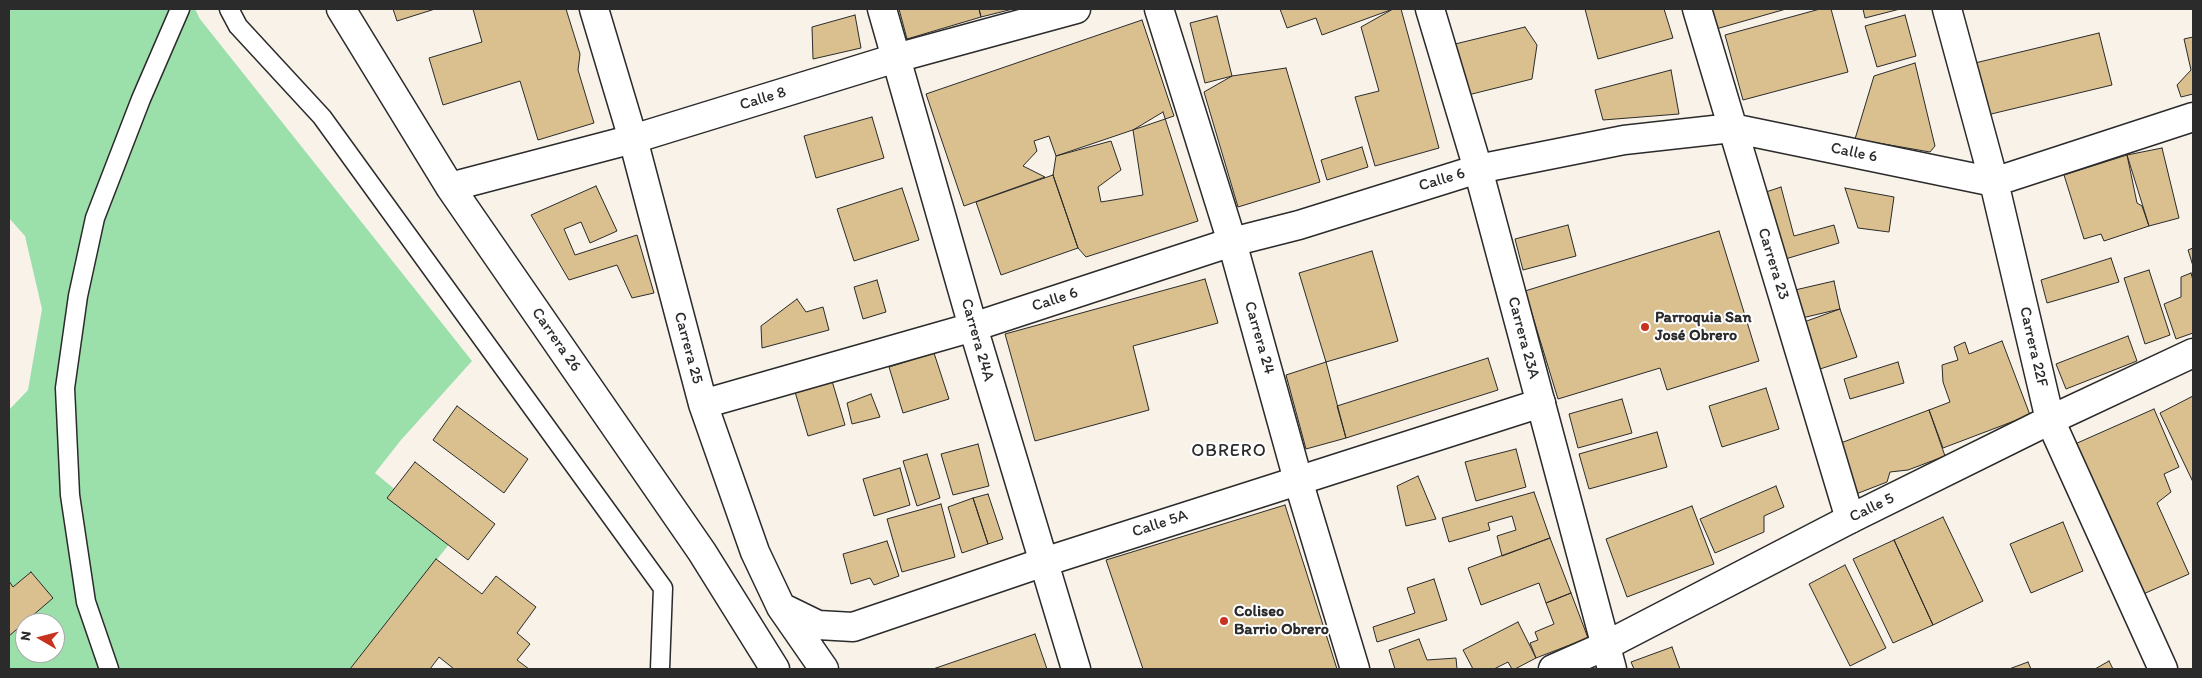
<!DOCTYPE html>
<html>
<head>
<meta charset="utf-8">
<style>
  body { margin:0 }
  #map { position:relative; width:2202px; height:678px; overflow:hidden; background:#f8f2e9; font-family:Itim,sans-serif }
  canvas { display:block }
  .frame { position:absolute; inset:0; border:10px solid #2b2b2b; pointer-events:none }
  .north { position:absolute; left:15px; top:613px; width:50px; height:50px; box-sizing:border-box; background:#fff; border:1px solid #aaa; border-radius:50%; rotate:278deg; font-size:14px; font-weight:700; line-height:20px; text-align:center; color:#2b2b2b }
  .north::after { content:''; display:block; margin:auto; width:18px; height:22px; background:#c8321e; clip-path:polygon(50% 0,100% 100%,50% 72%,0 100%) }
</style>
</head>
<body>
<div id="map">
<canvas width="2202" height="678"></canvas>
<div class="frame"></div>
<div class="north">N</div>
</div>
<script>
const c = document.querySelector('canvas').getContext('2d');
c.lineJoin = 'round';
function paint(path, color) {
  c.fillStyle = color;
  c.fill(path, 'evenodd');
}
function toPath(rows) {
  const path = new Path2D();
  for (const r of rows) {
    path.moveTo(r[0], r[1]);
    for (let i = 2; i < r.length; i += 2) path.lineTo(r[i], r[i + 1]);
  }
  return path;
}
function stroke(path, color, width, dash) {
  c.strokeStyle = color;
  c.lineWidth = width;
  c.lineCap = dash ? 'butt' : 'round';
  c.setLineDash(dash || []);
  c.stroke(path);
}
function label(font, color, halo, rows, align = 'center') {
  c.font = font + ' Itim,sans-serif';
  c.lineWidth = 4;
  c.setLineDash([]);
  c.textBaseline = 'middle';
  c.strokeStyle = halo;
  c.fillStyle = color;
  for (const [text, x, y, turn = 0] of rows) {
    c.save();
    c.translate(x, y);
    c.rotate((+turn || 0) * Math.PI / 180);
    c.textAlign = isNaN(turn) ? turn : align;
    if (halo) c.strokeText(text, 0, 0);
    c.fillText(text, 0, 0);
    c.restore();
  }
}
paint(toPath([
  [9,9,195,9,200,19,472,361,401,440,375,473,454,538,350,669,9,669,9,410,28,390,42,309,25,236,9,218],
  [25,623,55,623,55,653,25,653]
]), '#9bdfab');
const building = toPath([
  [393,9,435,9,397,21,393,9],
  [473,9,566,9,580,54,578,70,594,123,538,140,520,81,443,105,429,58,482,42,473,9],
  [899,9,979,9,981,17,907,39,899,9],
  [979,9,1013,9,981,17,979,9],
  [1280,9,1393,9,1322,35,1316,18,1287,28,1280,9],
  [1393,9,1401,9,1439,148,1375,166,1355,97,1379,91,1361,27,1393,9],
  [1585,9,1664,9,1673,38,1598,59,1585,9],
  [1710,9,1786,9,1716,29,1710,9],
  [1820,9,1831,9,1848,72,1743,100,1725,35,1820,9],
  [1863,9,1900,9,1865,18,1863,9],
  [855,15,861,48,813,59,812,27,855,15],
  [1905,15,1916,56,1877,67,1865,26,1905,15],
  [1217,16,1232,76,1205,83,1190,23,1217,16],
  [1142,20,1174,116,1056,156,1049,136,1034,141,1037,151,1023,166,1045,177,964,206,926,94,1142,20],
  [1525,27,1537,45,1532,79,1464,96,1451,45,1525,27],
  [2099,33,2112,85,1987,115,1975,63,2099,33],
  [2193,37,2193,94,2181,97,2177,85,2191,70,2184,39,2193,37],
  [1915,63,1935,146,1930,152,1855,139,1874,76,1915,63],
  [1286,68,1320,182,1238,207,1204,92,1232,76,1286,68],
  [1671,70,1679,114,1603,120,1595,90,1671,70],
  [1163,112,1198,221,1086,257,1078,248,1053,175,1056,156,1111,141,1121,170,1098,187,1101,202,1143,195,1133,130,1163,112],
  [872,117,884,158,816,178,804,136,872,117],
  [1362,147,1368,167,1327,180,1321,160,1362,147],
  [2162,148,2179,218,2149,226,2142,206,2137,203,2127,155,2162,148],
  [2127,155,2149,226,2104,241,2101,234,2084,239,2064,175,2127,155],
  [1053,175,1078,248,1001,275,976,202,1053,175],
  [596,186,617,231,590,243,581,222,564,229,575,255,637,235,654,293,632,298,617,265,569,280,531,215,596,186],
  [1781,187,1794,236,1834,225,1839,243,1782,260,1763,193,1781,187],
  [902,188,919,240,854,261,837,209,902,188],
  [1845,188,1894,197,1889,232,1858,228,1845,188],
  [1568,225,1576,256,1523,270,1515,239,1568,225],
  [1719,231,1759,361,1667,390,1660,368,1558,399,1525,291,1719,231],
  [2193,248,2193,266,2188,250,2193,248],
  [1372,251,1398,341,1326,362,1299,273,1372,251],
  [2111,258,2119,282,2047,303,2041,280,2111,258],
  [2149,270,2170,335,2145,344,2124,278,2149,270],
  [2191,273,2193,280,2193,333,2176,339,2164,304,2181,297,2181,277,2191,273],
  [1205,279,1218,323,1133,346,1149,410,1035,441,1005,334,1205,279],
  [877,280,886,312,863,319,854,287,877,280],
  [1834,281,1840,309,1802,318,1795,290,1834,281],
  [797,299,806,312,823,307,829,330,762,348,761,326,797,299],
  [1840,309,1857,357,1820,369,1804,322,1840,309],
  [2128,336,2137,361,2066,389,2056,364,2128,336],
  [2002,341,2030,415,1943,448,1929,410,1950,402,1943,382,1942,365,1958,360,1954,347,1965,342,1969,354,2002,341],
  [934,353,949,399,903,413,889,367,934,353],
  [1488,358,1498,390,1346,438,1337,406,1488,358],
  [1326,362,1346,438,1306,449,1286,375,1326,362],
  [1898,362,1904,383,1850,399,1844,379,1898,362],
  [830,374,845,425,808,436,793,385,830,374],
  [1766,388,1779,429,1722,447,1709,406,1766,388],
  [871,394,880,417,852,424,847,403,871,394],
  [2193,396,2193,482,2160,413,2193,396],
  [1622,399,1632,433,1578,448,1569,414,1622,399],
  [457,406,528,459,504,493,433,440,457,406],
  [2154,409,2179,467,2164,474,2171,492,2157,503,2189,574,2141,595,2075,444,2154,409],
  [1929,410,1945,456,1908,470,1890,472,1887,482,1856,494,1838,444,1929,410],
  [1657,432,1667,467,1589,489,1579,454,1657,432],
  [978,444,989,486,953,495,941,454,978,444],
  [1516,449,1526,487,1476,501,1465,462,1516,449],
  [927,454,940,498,917,506,903,461,927,454],
  [415,462,495,524,468,560,387,498,415,462],
  [900,468,910,505,874,516,863,479,900,468],
  [1418,476,1436,519,1406,526,1397,486,1418,476],
  [1776,486,1784,507,1764,516,1764,532,1715,553,1700,519,1776,486],
  [1534,492,1550,538,1502,556,1497,536,1516,530,1512,516,1488,523,1490,530,1449,542,1442,518,1534,492],
  [988,494,1003,539,988,544,973,498,988,494],
  [973,498,988,544,962,553,948,507,973,498],
  [941,504,955,557,902,572,887,519,941,504],
  [1285,505,1337,669,1143,669,1106,560,1285,505],
  [1692,506,1714,564,1627,597,1606,539,1692,506],
  [1943,517,1983,601,1933,625,1894,540,1943,517],
  [2063,522,2083,571,2031,593,2010,544,2063,522],
  [1550,538,1571,593,1546,603,1539,583,1481,605,1468,568,1550,538],
  [1894,540,1933,625,1893,643,1853,559,1894,540],
  [887,541,899,576,874,585,870,578,851,584,843,554,887,541],
  [436,559,482,594,496,576,536,607,517,633,530,644,517,660,529,669,454,669,439,657,430,669,350,669,436,559],
  [1845,565,1886,648,1850,666,1809,584,1845,565],
  [31,572,53,598,9,636,9,581,13,587,31,572],
  [1434,579,1447,620,1377,642,1373,627,1415,613,1407,588,1434,579],
  [1571,593,1588,638,1536,658,1530,643,1538,640,1535,632,1554,624,1546,603,1571,593],
  [1518,622,1536,658,1515,669,1512,669,1508,662,1494,669,1473,669,1463,650,1518,622],
  [1035,634,1047,669,933,669,1035,634],
  [1419,639,1427,660,1456,658,1457,669,1395,669,1389,650,1419,639],
  [1672,647,1680,669,1634,669,1631,662,1672,647],
  [2109,661,2113,669,2095,669,2109,661],
  [2028,662,2031,669,2009,669,2028,662]
]);
paint(building, '#dabf8f');
stroke(building, '#2b2b2b', 1);
const service = toPath([
  [229,9,238,26,322,117,663,588,660,669],
  [109,669,86,602,70,495,65,388,78,296,95,218,141,99,180,9]
]);
const minor = toPath([
  [594,9,633,139,703,404,755,552,781,607,824,669],
  [882,9,973,327,1076,669],
  [1697,9,1850,519],
  [1947,9,1994,182,2050,420,2163,669],
  [703,404,973,327,1232,242,1299,225,1478,169,1624,140,1732,128,1994,182,2193,117],
  [781,607,818,625,853,627,1044,562,1541,403]
]);
const tertiary = toPath([
  [341,9,450,187,702,552,775,669],
  [1159,9,1232,242,1298,480,1355,669],
  [1430,9,1478,169,1612,669],
  [450,187,633,139,896,58,1076,9],
  [1553,669,1605,646,1850,519,2050,420,2193,353]
]);
stroke(service, '#2b2b2b', 21);
stroke(minor, '#2b2b2b', 31);
stroke(tertiary, '#2b2b2b', 31);
stroke(service, '#fff', 18);
stroke(minor, '#fff', 28);
stroke(tertiary, '#fff', 28);
for (const [x, y, r, color] of [
  [1645,327,5,"#c8321e"],
  [1224,621,5,"#c8321e"]
]) {
  const dot = new Path2D();
  dot.arc(x, y, r, 0, 2 * Math.PI);
  c.fillStyle = color;
  c.fill(dot);
  stroke(dot, '#fff', 2);
}
label('16px', '#2b2b2b', '#fff', [
  ["Calle 8",763,99,-17],
  ["Calle 6",1854,153,12],
  ["Calle 6",1442,180,-17],
  ["Carrera 23",1773,264,73],
  ["Calle 6",1055,300,-18],
  ["Carrera 24",1259,338,74],
  ["Carrera 23A",1523,338,75],
  ["Carrera 26",556,340,55],
  ["Carrera 24A",977,340,74],
  ["Carrera 22F",2033,347,77],
  ["Carrera 25",688,348,75],
  ["Calle 5",1872,508,-26],
  ["Calle 5A",1160,524,-18]
]);
label('bold 16px', '#2b2b2b', '#fff', [
  ["Parroquia San",1655,318],
  ["José Obrero",1655,336],
  ["Coliseo",1234,612],
  ["Barrio Obrero",1234,630]
], 'left');
c.letterSpacing = '1px';
label('18px', '#2b2b2b', '#fff', [
  ["OBRERO",1229,451]
]);
c.letterSpacing = '0px';
</script>
</body>
</html>
